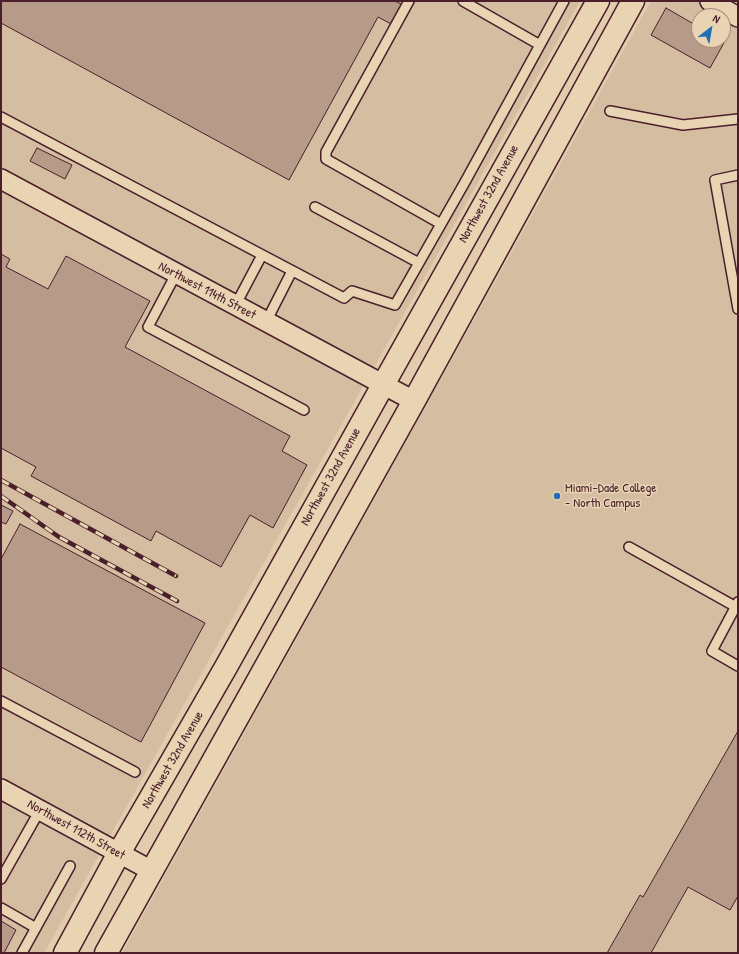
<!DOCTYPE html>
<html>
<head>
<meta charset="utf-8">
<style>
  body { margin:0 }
  #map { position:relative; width:739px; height:954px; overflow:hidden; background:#e2ccad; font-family:"Patrick Hand",sans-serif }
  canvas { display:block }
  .frame { position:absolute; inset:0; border:2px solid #4a1f2b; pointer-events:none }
  .north { position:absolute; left:691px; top:8px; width:40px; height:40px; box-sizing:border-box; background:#e8d3b2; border:1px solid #a98b7c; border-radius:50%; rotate:31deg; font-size:11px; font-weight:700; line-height:16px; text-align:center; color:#4a1f2b }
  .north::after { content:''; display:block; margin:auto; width:14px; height:18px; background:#1f6fb2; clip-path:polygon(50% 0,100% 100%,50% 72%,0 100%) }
</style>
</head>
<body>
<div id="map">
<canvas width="739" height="954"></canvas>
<div class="frame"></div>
<div class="north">N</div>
</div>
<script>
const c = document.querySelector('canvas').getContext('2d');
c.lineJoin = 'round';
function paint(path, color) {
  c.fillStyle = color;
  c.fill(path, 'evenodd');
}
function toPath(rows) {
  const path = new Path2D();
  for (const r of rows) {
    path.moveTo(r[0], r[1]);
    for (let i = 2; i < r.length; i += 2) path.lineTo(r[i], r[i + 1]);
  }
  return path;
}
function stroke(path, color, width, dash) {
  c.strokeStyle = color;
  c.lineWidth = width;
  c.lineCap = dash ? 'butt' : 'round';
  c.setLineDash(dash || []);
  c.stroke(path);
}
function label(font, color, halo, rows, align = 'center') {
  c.font = font + ' "Patrick Hand",sans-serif';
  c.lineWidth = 3;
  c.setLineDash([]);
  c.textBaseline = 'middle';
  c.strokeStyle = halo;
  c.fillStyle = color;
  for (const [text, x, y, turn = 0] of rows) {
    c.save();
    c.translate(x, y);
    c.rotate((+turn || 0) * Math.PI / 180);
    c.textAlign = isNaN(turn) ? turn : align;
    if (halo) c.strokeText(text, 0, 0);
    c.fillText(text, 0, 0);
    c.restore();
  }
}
paint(toPath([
  [1,1,580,1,44,953,1,953],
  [651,1,738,1,738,953,122,953],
  [699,16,723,16,723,40,699,40]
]), '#d5bda2');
const building = toPath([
  [1,1,395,1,403,5,393,25,378,17,289,180,1,23,1,1],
  [666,8,699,27,699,40,723,40,725,41,710,68,651,35,666,8],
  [37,148,72,165,65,179,30,161,37,148],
  [1,254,10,259,6,267,48,289,66,256,150,301,125,347,290,436,282,451,307,465,273,528,250,515,221,567,156,531,151,541,31,476,36,467,1,448,1,254],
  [1,505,13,511,6,524,1,522,1,505],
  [20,524,205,623,141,742,1,667,1,559,20,524],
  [738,731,738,896,730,910,688,887,651,953,607,953,640,895,643,897,738,731],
  [1,921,16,930,4,953,1,953,1,921]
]);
paint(building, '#b79b89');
stroke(building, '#4a1f2b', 1);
const service = toPath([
  [409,1,326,152,326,159,441,224],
  [463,1,540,45],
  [610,111,683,125,738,119],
  [1,117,344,298,352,291,395,305,465,182,564,1],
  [738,175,715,180,738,309],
  [315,207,419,263],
  [176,274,148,327,304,410],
  [235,306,262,255],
  [266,322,292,271],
  [629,547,738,608],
  [738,602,712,651,738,666],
  [1,701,135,772],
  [1,879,40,810],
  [1,908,36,928],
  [22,953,70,866]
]);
const minor = toPath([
  [710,1,738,17],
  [1,179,414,401],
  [1,789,152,871]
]);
const secondary = toPath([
  [65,953,119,853,226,667,383,385,598,1],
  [106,953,414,401,633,1]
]);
stroke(service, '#4a1f2b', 12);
stroke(minor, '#4a1f2b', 22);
stroke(secondary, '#4a1f2b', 25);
stroke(service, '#e8d3b2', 9);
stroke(minor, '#e8d3b2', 19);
stroke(secondary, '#e8d3b2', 22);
const rail = toPath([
  [1,480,176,576],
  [1,496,59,537,177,601]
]);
stroke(rail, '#4a1f2b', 4.5);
stroke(rail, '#e8d3b2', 3, [9]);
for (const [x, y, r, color] of [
  [557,496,4,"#1f6fb2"]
]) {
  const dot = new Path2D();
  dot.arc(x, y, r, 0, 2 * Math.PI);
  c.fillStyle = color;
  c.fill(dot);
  stroke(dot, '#e8d3b2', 1.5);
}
label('13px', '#4a1f2b', '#e8d3b2', [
  ["Northwest 32nd Avenue",489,194,-61],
  ["Northwest 114th Street",207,291,28],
  ["Northwest 32nd Avenue",331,477,-61],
  ["Northwest 32nd Avenue",173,760,-60],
  ["Northwest 112th Street",76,830,29]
]);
label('13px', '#4a1f2b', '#e8d3b2', [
  ["Miami-Dade College",565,489],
  ["- North Campus",565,504]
], 'left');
</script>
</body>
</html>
